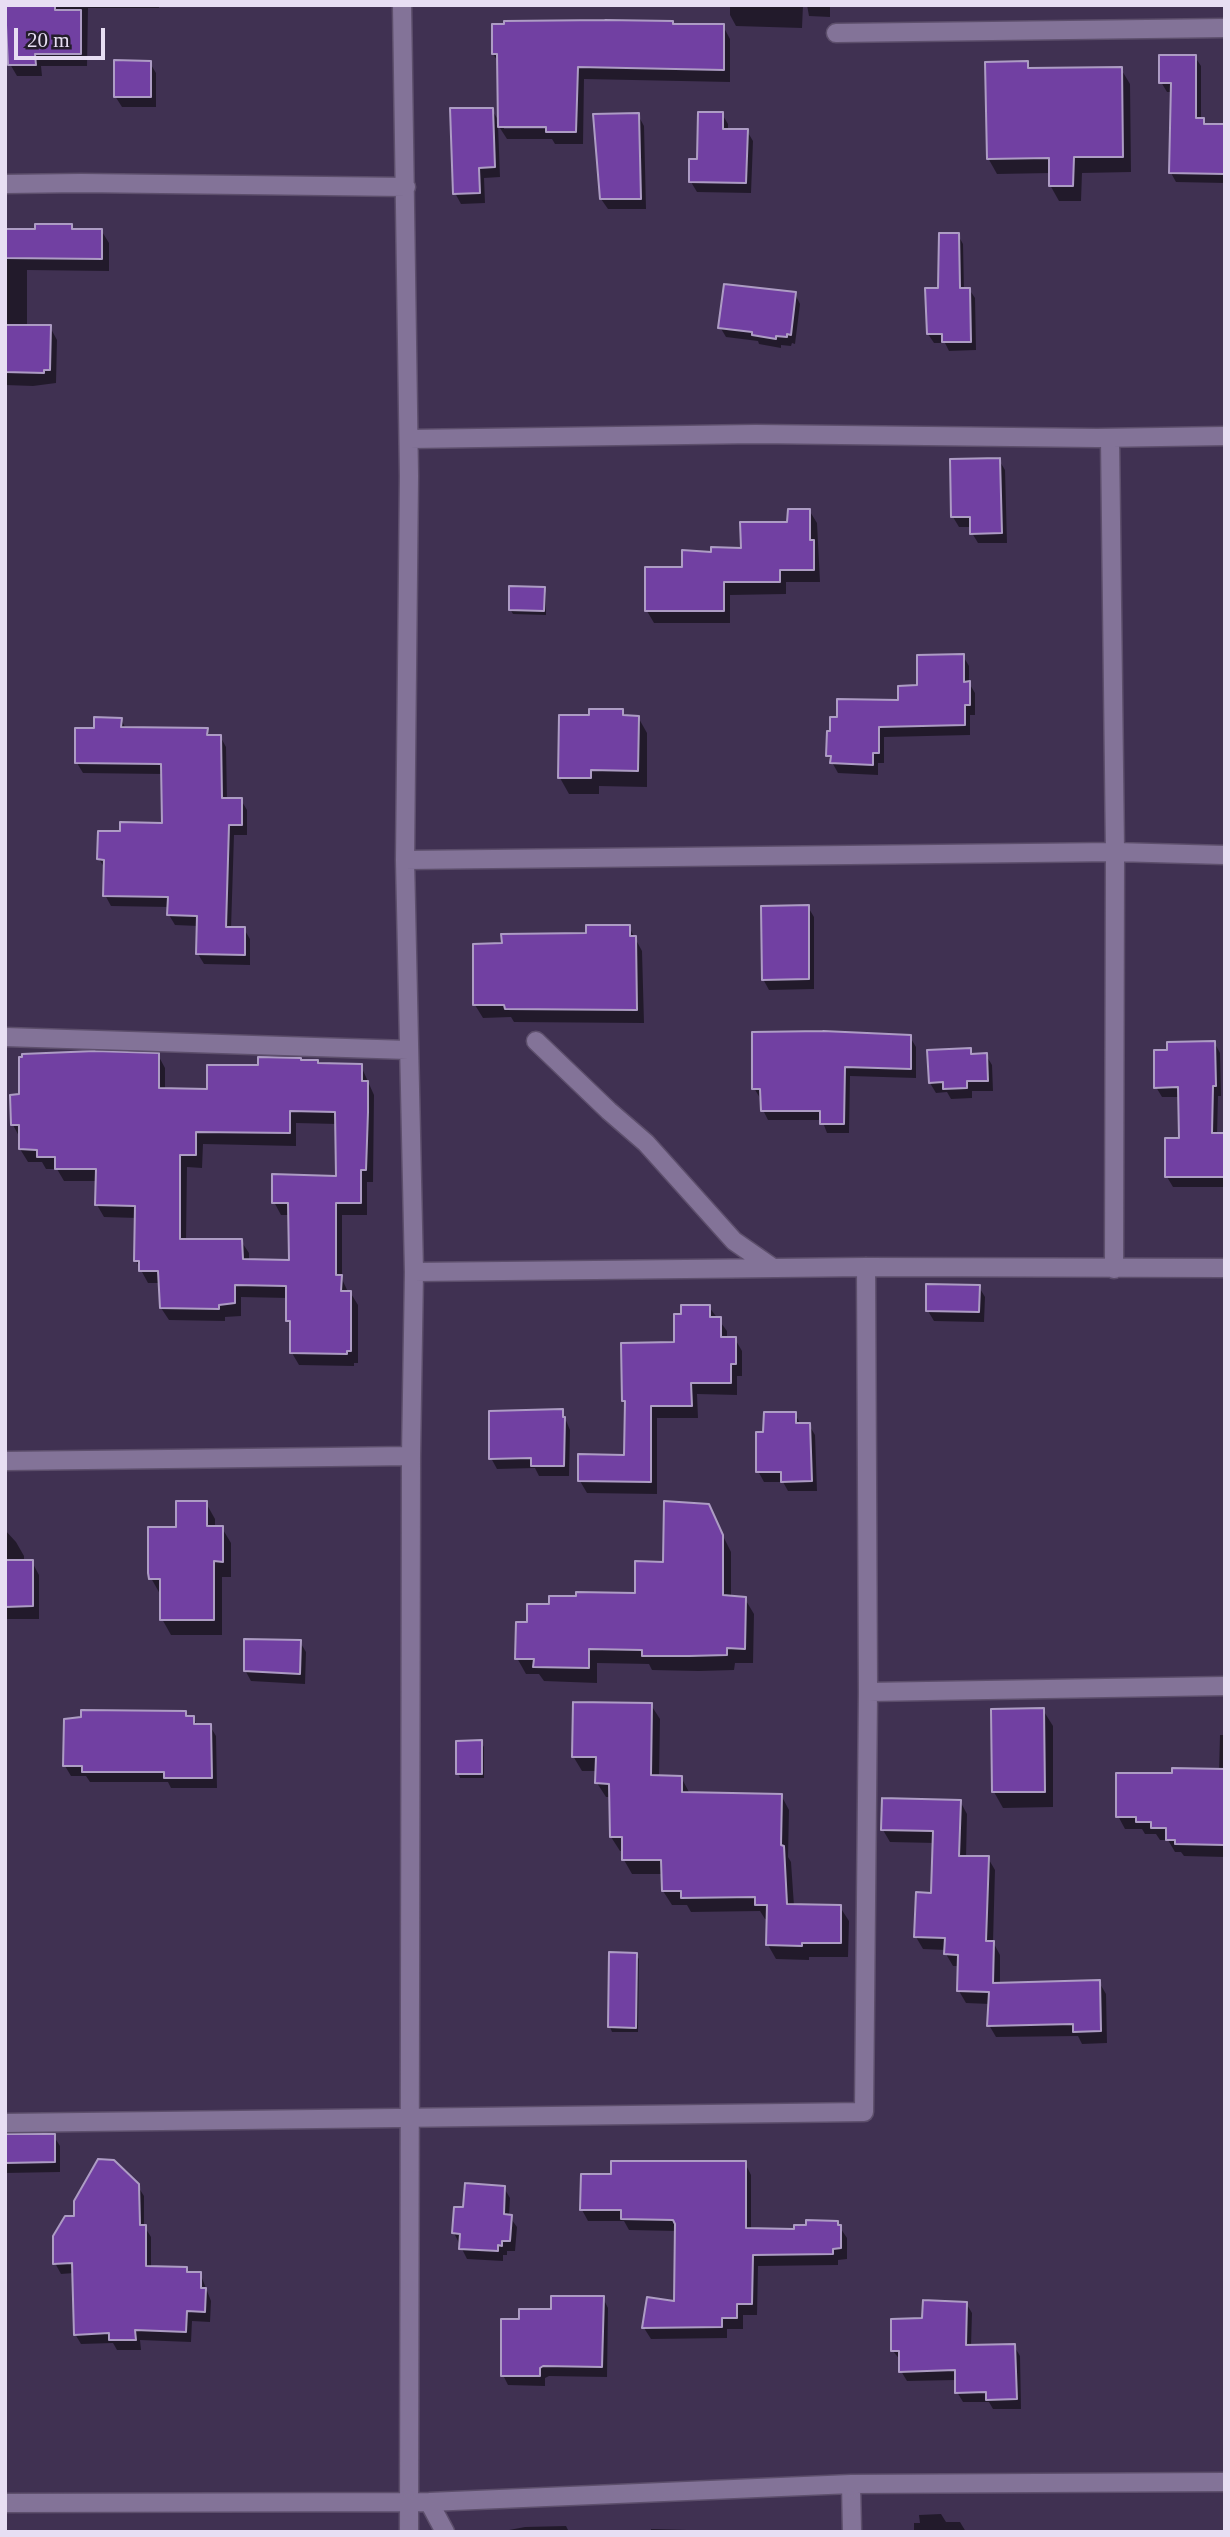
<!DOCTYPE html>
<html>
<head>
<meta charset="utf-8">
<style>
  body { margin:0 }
  #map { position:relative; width:1230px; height:2537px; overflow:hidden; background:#403152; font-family:Georgia,serif }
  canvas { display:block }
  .frame { position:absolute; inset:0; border:7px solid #e7def3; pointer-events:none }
  .scale { position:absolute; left:14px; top:28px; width:91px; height:32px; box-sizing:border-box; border:4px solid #e7def3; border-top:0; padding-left:9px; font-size:21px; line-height:24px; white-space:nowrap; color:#e7def3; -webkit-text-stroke:5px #241d2c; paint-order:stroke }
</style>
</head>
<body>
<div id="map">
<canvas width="1230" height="2537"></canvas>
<div class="frame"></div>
<div class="scale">20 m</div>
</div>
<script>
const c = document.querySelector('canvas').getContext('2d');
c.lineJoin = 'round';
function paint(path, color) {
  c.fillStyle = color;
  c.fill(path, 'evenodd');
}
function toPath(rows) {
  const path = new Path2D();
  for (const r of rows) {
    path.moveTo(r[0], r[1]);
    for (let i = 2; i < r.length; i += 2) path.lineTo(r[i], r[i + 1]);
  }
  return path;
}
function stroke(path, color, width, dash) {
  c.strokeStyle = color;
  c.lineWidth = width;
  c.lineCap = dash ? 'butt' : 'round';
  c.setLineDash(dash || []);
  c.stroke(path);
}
paint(toPath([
  [5,5,159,5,159,8,88,8,87,66,41,66,42,76,17,76,10,64,10,45,5,44],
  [730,5,803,5,802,28,736,26,730,15],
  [807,5,830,5,830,17,809,16],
  [674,26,723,26,730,39,730,82,584,79,583,144,555,144,552,139,507,139,498,125,500,177,484,178,485,203,461,204,455,193,492,110,500,123,499,63,493,54],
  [504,125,554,126,554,129,504,129],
  [1195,57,1201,66,1201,120,1206,126,1225,126,1225,183,1176,182,1171,173,1172,92,1167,92,1161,82],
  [150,63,156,73,156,107,122,107,115,96],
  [1027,63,1031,70,1121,69,1130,84,1131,172,1082,173,1081,201,1059,201,1050,185,1051,173,997,174,988,158],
  [722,114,728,124,728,131,747,131,753,141,751,193,697,192,691,182],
  [638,115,644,126,646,209,608,209,601,199],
  [71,226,74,230,101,230,109,243,109,271,27,270,27,327,50,327,57,340,56,383,33,386,5,385,5,231,37,231],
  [958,235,963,244,964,290,969,289,975,298,976,350,949,351,945,343,934,343,928,334,939,290],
  [795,294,800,304,795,344,792,343,791,346,781,345,781,348,759,344,758,341,726,337,720,327],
  [999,460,1005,470,1007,543,978,543,972,533,972,527,959,527,953,517],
  [809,510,817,523,820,582,786,582,786,594,730,595,730,623,654,623,647,611,684,569,712,553,742,549],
  [544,589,546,593,546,615,513,614,510,609],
  [963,656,969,666,969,683,975,693,975,715,970,715,970,735,884,737,884,763,878,763,878,775,838,773,828,755],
  [622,711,625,717,638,717,647,733,647,787,599,786,599,794,569,794,560,778,591,717],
  [121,719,126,729,207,730,210,737,220,736,226,747,227,800,241,800,247,810,247,835,234,835,231,929,244,929,250,939,250,965,204,964,198,954,198,926,175,925,169,915,169,907,111,906,105,895,106,870,99,859,122,833,163,825,163,774,83,773,77,763,95,730],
  [808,907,814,917,814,989,769,990,763,979],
  [629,927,642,951,644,1023,514,1022,511,1017,483,1018,475,1005,504,945],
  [910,1037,916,1047,916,1078,850,1076,849,1133,827,1133,822,1120,768,1120,763,1110,762,1098,760,1098,754,1088],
  [1214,1042,1220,1053,1221,1096,1218,1096,1217,1135,1225,1135,1225,1187,1173,1187,1167,1177,1181,1140,1180,1097,1162,1097,1156,1087],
  [970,1050,973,1055,986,1055,992,1065,993,1091,972,1091,972,1098,951,1099,947,1092,936,1093,930,1083],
  [158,1055,165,1068,165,1090,209,1090,259,1067,302,1062,319,1065,361,1066,374,1095,373,1182,367,1182,367,1215,342,1215,342,1279,348,1292,350,1292,358,1305,358,1363,354,1363,354,1366,299,1365,292,1353,292,1328,288,1321,288,1298,241,1297,241,1316,225,1317,225,1321,169,1320,161,1308,160,1283,148,1283,136,1261,137,1218,104,1217,97,1205,97,1181,64,1181,57,1169,46,1169,42,1162,28,1162,20,1149,20,1138,13,1125],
  [296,1123,337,1124,337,1177,274,1202,281,1215,290,1215,291,1262,249,1261,249,1253,241,1241,186,1240,187,1167,202,1168,203,1144,296,1146],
  [979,1287,985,1297,984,1322,934,1321,928,1311],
  [709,1307,727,1331,727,1339,735,1339,742,1351,742,1376,737,1376,737,1395,697,1394,698,1418,657,1418,657,1494,587,1493,580,1481,626,1457,626,1406,623,1401],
  [562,1411,570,1430,569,1476,539,1476,535,1468,497,1469,491,1458],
  [795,1414,801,1425,809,1425,815,1435,817,1491,788,1491,783,1482,764,1482,758,1471,765,1434],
  [206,1503,215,1519,215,1527,222,1528,231,1543,231,1577,222,1577,222,1635,171,1635,162,1619,160,1594,151,1578,178,1528],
  [708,1506,731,1552,731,1597,745,1599,754,1614,753,1663,735,1663,734,1670,699,1671,652,1670,649,1664,597,1663,597,1683,544,1681,539,1674,526,1674,517,1658,528,1624,551,1606,636,1595,665,1564],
  [5,1530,16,1542,24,1556,24,1562,32,1562,39,1575,39,1619,5,1619],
  [300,1642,306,1652,305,1684,251,1681,245,1670],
  [651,1705,660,1719,659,1777,681,1777,690,1794,781,1795,789,1810,788,1857,791,1862,794,1906,840,1907,849,1921,848,1957,809,1957,809,1960,776,1959,768,1945,768,1919,765,1919,760,1911,691,1912,687,1905,672,1905,663,1891,663,1874,632,1874,624,1860,623,1851,620,1851,611,1837,611,1797,606,1797,597,1783,597,1771,582,1771,573,1756],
  [1043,1710,1053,1726,1053,1807,1003,1808,994,1792],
  [185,1712,188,1717,193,1718,198,1726,210,1726,216,1736,217,1788,171,1788,168,1782,90,1782,86,1776,71,1776,65,1766],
  [1220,1735,1225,1735,1225,1857,1184,1856,1181,1852,1175,1852,1168,1840,1160,1840,1156,1834,1145,1834,1142,1829,1125,1829,1118,1816,1174,1775,1219,1771],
  [481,1742,484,1747,484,1778,460,1778,458,1773],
  [960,1801,967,1814,966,1858,988,1858,995,1870,993,1942,1000,1955,1000,1984,1099,1982,1106,1994,1107,2043,1082,2044,1078,2036,996,2037,989,2025,990,2004,966,2003,959,1991,960,1966,953,1966,946,1954,946,1950,923,1949,916,1937,932,1894,935,1843,890,1842,883,1830],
  [636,1955,639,1959,638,2032,612,2032,610,2027],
  [53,2135,60,2146,60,2172,5,2173,5,2136],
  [745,2163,751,2175,751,2230,796,2231,837,2223,847,2238,847,2259,838,2260,838,2265,758,2266,757,2315,743,2315,743,2329,727,2329,727,2338,651,2339,644,2328,675,2303,677,2231,629,2230,624,2221,588,2221,582,2210,612,2175],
  [137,2185,144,2196,144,2226,151,2237,151,2268,186,2269,188,2273,200,2273,211,2301,210,2322,192,2321,191,2342,140,2340,141,2350,117,2350,113,2343,81,2344,75,2334,74,2273,61,2274,55,2263,76,2218],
  [504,2188,510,2198,509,2216,517,2227,515,2251,507,2251,507,2255,503,2255,503,2261,467,2259,454,2233,465,2209],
  [603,2298,608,2308,607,2377,549,2376,545,2378,545,2386,508,2385,503,2375,521,2320],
  [966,2303,972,2313,971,2346,1014,2346,1020,2356,1021,2409,993,2409,989,2402,963,2402,957,2392,957,2380,907,2381,901,2371,901,2361,893,2351,924,2320],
  [941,2514,946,2522,960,2522,966,2532,914,2532,914,2523,920,2523,919,2515],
  [566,2526,569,2532,508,2532,509,2530,525,2527],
  [651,2529,723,2531,724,2532,651,2532]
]), '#0007');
const building = toPath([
  [5,5,55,5,55,10,81,10,81,54,35,54,36,65,8,65,5,5],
  [605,20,673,21,673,24,724,24,724,70,578,67,576,132,546,132,546,127,498,127,497,54,492,54,492,24,504,24,504,21,605,20],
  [1159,55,1196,55,1196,118,1204,118,1204,124,1225,124,1225,174,1169,173,1171,83,1159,83,1159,55],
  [114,60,151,61,151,97,114,97,114,60],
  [1028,61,1028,68,1122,67,1123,157,1074,157,1073,186,1049,186,1049,158,987,159,985,62,1028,61],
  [450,108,493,108,495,167,479,168,480,193,453,194,450,108],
  [698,112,723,112,723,129,748,129,746,183,689,182,689,159,697,159,698,112],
  [639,113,641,199,600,199,593,114,639,113],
  [35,224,72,224,72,229,102,229,102,259,5,258,5,229,35,229,35,224],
  [939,233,959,233,960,288,970,288,971,342,942,342,942,334,927,334,925,288,938,288,939,233],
  [724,284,796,292,791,335,787,334,787,337,776,336,776,339,752,335,752,332,718,328,724,284],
  [5,325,51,325,50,370,44,370,44,373,5,372,5,325],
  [1000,458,1002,533,970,534,970,517,951,517,950,459,1000,458],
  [788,509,810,509,810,540,814,540,814,570,780,570,780,582,724,582,724,611,645,611,645,567,682,567,682,550,711,552,711,547,741,548,740,522,787,522,788,509],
  [509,586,545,587,544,611,509,610,509,586],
  [964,654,964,682,970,681,970,705,965,705,965,725,879,727,879,753,873,753,873,765,830,763,831,756,826,756,827,731,830,731,830,717,837,717,837,699,898,700,898,686,917,685,917,655,964,654],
  [589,709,623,709,623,715,639,716,638,771,591,770,591,778,558,778,559,715,589,715,589,709],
  [94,717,122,718,121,727,208,728,207,735,221,735,222,798,242,798,242,825,229,825,226,927,245,927,245,955,196,954,197,916,167,915,168,897,103,896,104,860,97,859,98,831,120,831,120,822,162,823,161,764,75,763,75,728,94,728,94,717],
  [809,905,809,979,762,980,761,906,809,905],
  [586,925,630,925,630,936,636,936,637,1010,505,1009,504,1005,473,1005,473,944,502,943,501,934,586,933,586,925],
  [823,1031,911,1035,911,1069,845,1067,844,1124,820,1124,820,1111,761,1111,760,1089,752,1089,752,1032,823,1031],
  [1215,1041,1216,1086,1213,1086,1212,1133,1225,1133,1225,1177,1165,1177,1165,1138,1179,1138,1178,1087,1154,1088,1154,1050,1167,1050,1167,1042,1215,1041],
  [971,1048,971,1054,987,1053,988,1081,967,1081,967,1088,943,1089,943,1082,929,1083,927,1050,971,1048],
  [95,1051,159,1053,159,1088,207,1089,207,1065,258,1065,258,1057,301,1058,301,1060,318,1060,318,1063,362,1064,362,1081,368,1081,368,1112,366,1170,361,1170,361,1203,336,1203,336,1275,342,1275,341,1291,351,1291,351,1351,347,1351,347,1354,290,1353,290,1321,286,1321,286,1286,235,1285,235,1303,219,1305,219,1309,160,1308,158,1271,139,1271,139,1261,134,1261,135,1206,95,1205,96,1169,55,1169,55,1157,37,1157,37,1150,19,1149,19,1125,11,1125,10,1095,19,1094,19,1057,22,1057,22,1054,95,1051],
  [290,1111,335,1112,336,1176,272,1174,272,1203,288,1203,289,1260,243,1259,242,1239,180,1239,180,1155,196,1155,196,1132,290,1133,290,1111],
  [926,1284,980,1285,979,1312,926,1311,926,1284],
  [681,1305,710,1305,710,1317,721,1317,721,1337,736,1337,736,1364,731,1364,731,1383,691,1383,692,1406,651,1406,651,1482,578,1481,578,1454,624,1455,625,1401,622,1401,621,1343,674,1342,674,1314,681,1314,681,1305],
  [563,1409,563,1417,565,1417,564,1466,531,1466,531,1458,489,1459,489,1411,563,1409],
  [764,1412,796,1412,796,1423,810,1423,812,1481,781,1482,781,1472,756,1472,756,1432,763,1432,764,1412],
  [176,1501,207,1501,207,1526,223,1526,223,1562,214,1561,214,1620,160,1620,160,1579,149,1579,148,1573,148,1527,176,1527,176,1501],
  [664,1501,709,1504,723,1535,723,1595,746,1597,745,1649,727,1648,727,1655,689,1656,642,1656,642,1650,589,1649,589,1668,533,1667,534,1659,515,1659,516,1622,527,1622,527,1604,549,1604,549,1596,576,1596,576,1592,635,1593,635,1561,663,1562,664,1501],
  [5,1560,33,1560,33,1606,5,1607,5,1560],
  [244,1639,301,1640,300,1674,244,1671,244,1639],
  [573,1702,652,1703,651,1775,682,1776,682,1792,782,1794,781,1845,784,1846,787,1904,841,1905,841,1943,802,1943,802,1946,766,1945,767,1905,755,1905,755,1897,681,1898,681,1891,662,1891,661,1860,622,1860,622,1837,610,1837,609,1784,595,1783,596,1757,572,1757,573,1702],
  [1044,1708,1045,1792,992,1792,991,1709,1044,1708],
  [81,1710,186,1711,186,1716,194,1716,194,1724,211,1724,212,1778,164,1778,164,1772,82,1772,82,1766,63,1766,64,1719,81,1717,81,1710],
  [482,1740,482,1774,456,1774,456,1741,482,1740],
  [1172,1768,1225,1769,1225,1845,1175,1844,1175,1840,1166,1840,1166,1828,1151,1828,1151,1822,1136,1822,1136,1817,1116,1817,1116,1773,1172,1773,1172,1768],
  [882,1798,961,1800,959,1856,989,1856,986,1941,994,1941,993,1983,1100,1980,1101,2031,1073,2032,1073,2024,987,2026,989,1992,957,1991,958,1955,944,1954,945,1938,914,1937,916,1892,931,1893,933,1831,881,1830,882,1798],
  [609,1952,637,1953,636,2028,608,2027,609,1952],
  [5,2134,55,2134,55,2162,5,2163,5,2134],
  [98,2159,114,2160,139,2184,140,2225,146,2225,146,2266,187,2267,187,2272,201,2272,201,2288,206,2288,205,2312,187,2311,186,2332,135,2330,136,2340,109,2340,109,2333,74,2335,72,2263,53,2264,53,2236,65,2216,74,2216,74,2201,98,2159],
  [611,2161,746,2161,746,2228,794,2229,794,2225,806,2225,806,2220,838,2221,838,2225,841,2225,841,2248,833,2249,833,2254,753,2255,752,2304,737,2304,737,2318,722,2318,722,2327,642,2328,647,2297,674,2301,675,2224,673,2220,621,2219,621,2210,580,2210,581,2174,611,2174,611,2161],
  [465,2183,505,2186,504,2214,512,2215,510,2241,502,2241,502,2246,498,2245,498,2251,459,2249,460,2234,452,2233,454,2207,463,2207,465,2183],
  [551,2296,604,2296,602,2367,543,2366,540,2368,540,2376,501,2376,501,2319,519,2319,519,2309,551,2309,551,2296],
  [923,2300,967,2302,966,2345,1015,2344,1017,2399,986,2400,986,2392,955,2393,955,2370,899,2372,899,2351,891,2351,891,2319,922,2318,923,2300]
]);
paint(building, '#7140a2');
stroke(building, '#ad9cc4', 2);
const minor = toPath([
  [402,5,409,476,405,860,414,1272,411,1456,409,2532],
  [836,33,1225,28],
  [5,184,81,183,406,187],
  [1110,438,1115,852,1114,1269],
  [409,439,756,434,1097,438,1225,436],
  [405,860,1115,852,1225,855],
  [5,1037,408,1050],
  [536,1041,609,1111,646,1143,734,1241,773,1268],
  [414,1272,866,1267,1225,1268],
  [5,1461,411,1456],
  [868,1692,1225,1686],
  [5,2123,864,2112,868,1692,866,1267],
  [851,2484,852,2532],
  [429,2502,445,2532],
  [5,2503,429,2502,851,2484,1225,2482]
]);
stroke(minor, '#5d4f6c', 21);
stroke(minor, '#837398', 18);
</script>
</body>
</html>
